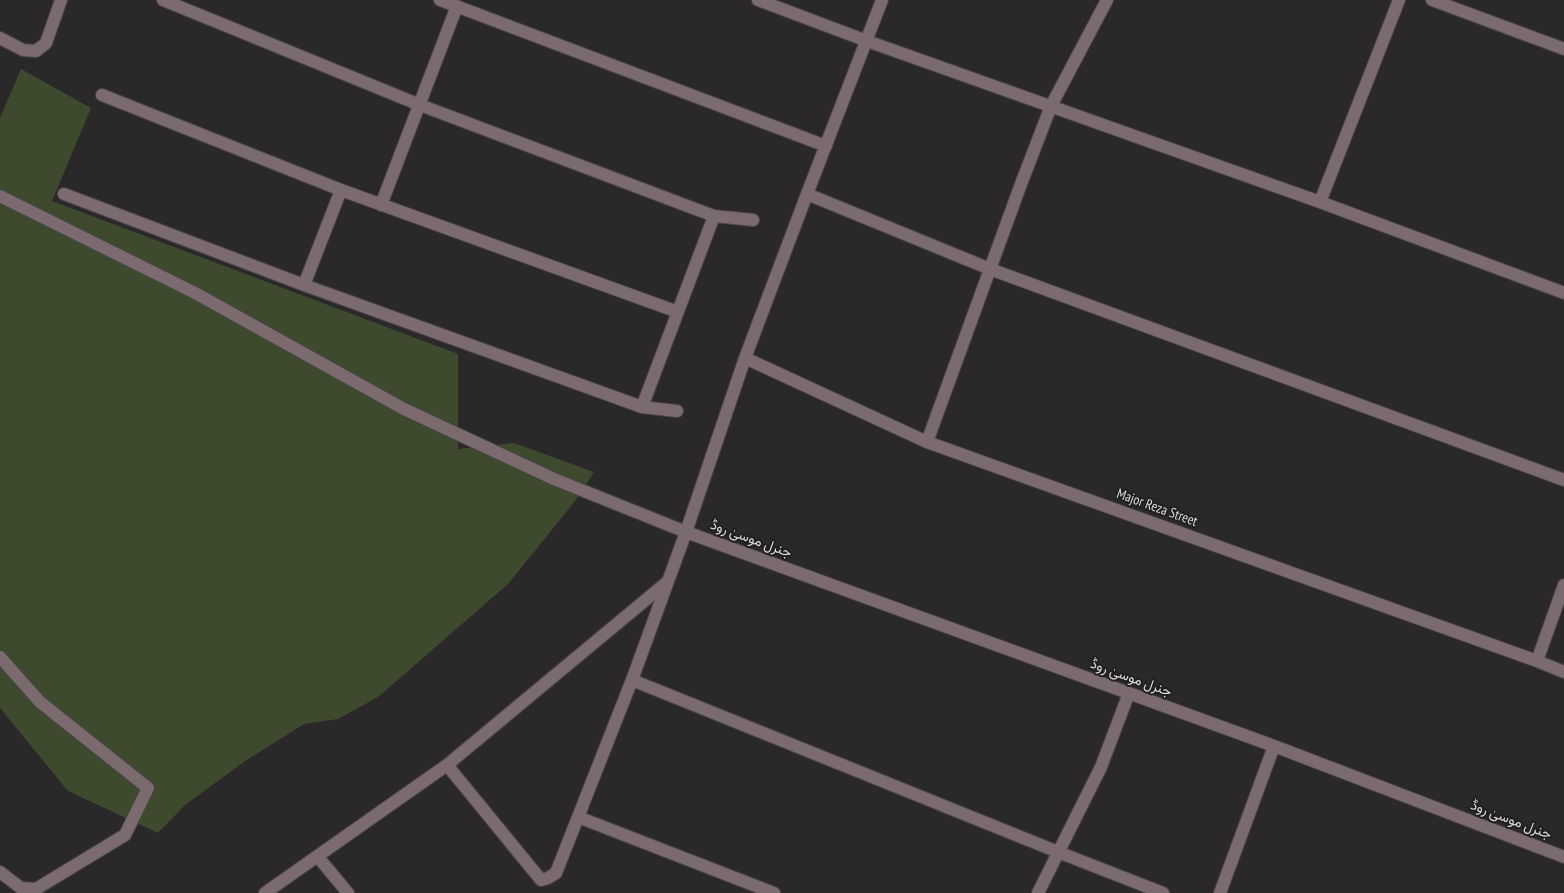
<!DOCTYPE html>
<html>
<head>
<meta charset="utf-8">
<style>
  body { margin:0 }
  canvas { display:block; background:#2b2829 }
</style>
</head>
<body>
<canvas width="1564" height="893"></canvas>
<script>
const c = document.querySelector('canvas').getContext('2d');
c.lineJoin = 'round';
function paint(path, color) {
  c.fillStyle = color;
  c.fill(path, 'evenodd');
}
function toPath(rows) {
  const path = new Path2D();
  for (const r of rows) {
    path.moveTo(r[0], r[1]);
    for (let i = 2; i < r.length; i += 2) path.lineTo(r[i], r[i + 1]);
  }
  return path;
}
function stroke(path, color, width, dash) {
  c.strokeStyle = color;
  c.lineWidth = width;
  c.lineCap = dash ? 'butt' : 'round';
  c.setLineDash(dash || []);
  c.stroke(path);
}
function label(font, color, halo, rows, align = 'center') {
  c.font = font + ' "PT Sans Narrow",Vazirmatn,sans-serif';
  c.lineWidth = 4;
  c.setLineDash([]);
  c.textBaseline = 'middle';
  c.strokeStyle = halo;
  c.fillStyle = color;
  for (const [text, x, y, turn = 0] of rows) {
    c.save();
    c.translate(x, y);
    c.rotate((+turn || 0) * Math.PI / 180);
    c.textAlign = isNaN(turn) ? turn : align;
    if (halo) c.strokeText(text, 0, 0);
    c.fillText(text, 0, 0);
    c.restore();
  }
}
paint(toPath([
  [21,69,91,108,52,201,458,354,458,449,514,443,594,472,576,500,508,584,378,697,338,719,304,724,245,761,185,805,158,833,68,791,0,708,0,118]
]), '#3e4a2e');
const minor = toPath([
  [163,0,420,105,714,216,753,220],
  [440,0,826,146],
  [758,0,867,41,1320,202,1564,293],
  [1432,0,1564,49],
  [0,38,23,50,36,51,46,43,61,0],
  [102,95,341,190,678,312],
  [64,194,304,285,642,407,677,411],
  [807,194,990,269,1564,480],
  [0,196,197,294,404,409,554,479,686,532,1274,746,1564,857],
  [1320,202,1399,0],
  [381,205,457,6],
  [304,285,341,190],
  [745,358,927,442,1537,661,1564,672],
  [642,407,714,216],
  [927,442,1021,184,1051,106,1107,0],
  [0,657,40,702,148,788,125,835,36,889,21,888,0,872],
  [1537,661,1564,585],
  [632,680,1058,852,1163,893],
  [447,765,541,880,548,878,556,873,632,680,686,532,745,358,807,194,882,0],
  [578,817,774,893],
  [318,857,348,893],
  [265,893,447,765,666,583],
  [1038,893,1101,767,1129,693],
  [1220,893,1274,746]
]);
stroke(minor, '#474546', 14);
stroke(minor, '#7b6a6e', 12);
label('14px', '#dddbdc', '#211f1f', [
  ["Major Reza Street",1157,508,20],
  ["جنرل موسیٰ روڈ",751,539,20],
  ["جنرل موسیٰ روڈ",1131,678,20],
  ["جنرل موسیٰ روڈ",1511,820,21]
]);
</script>
</body>
</html>
